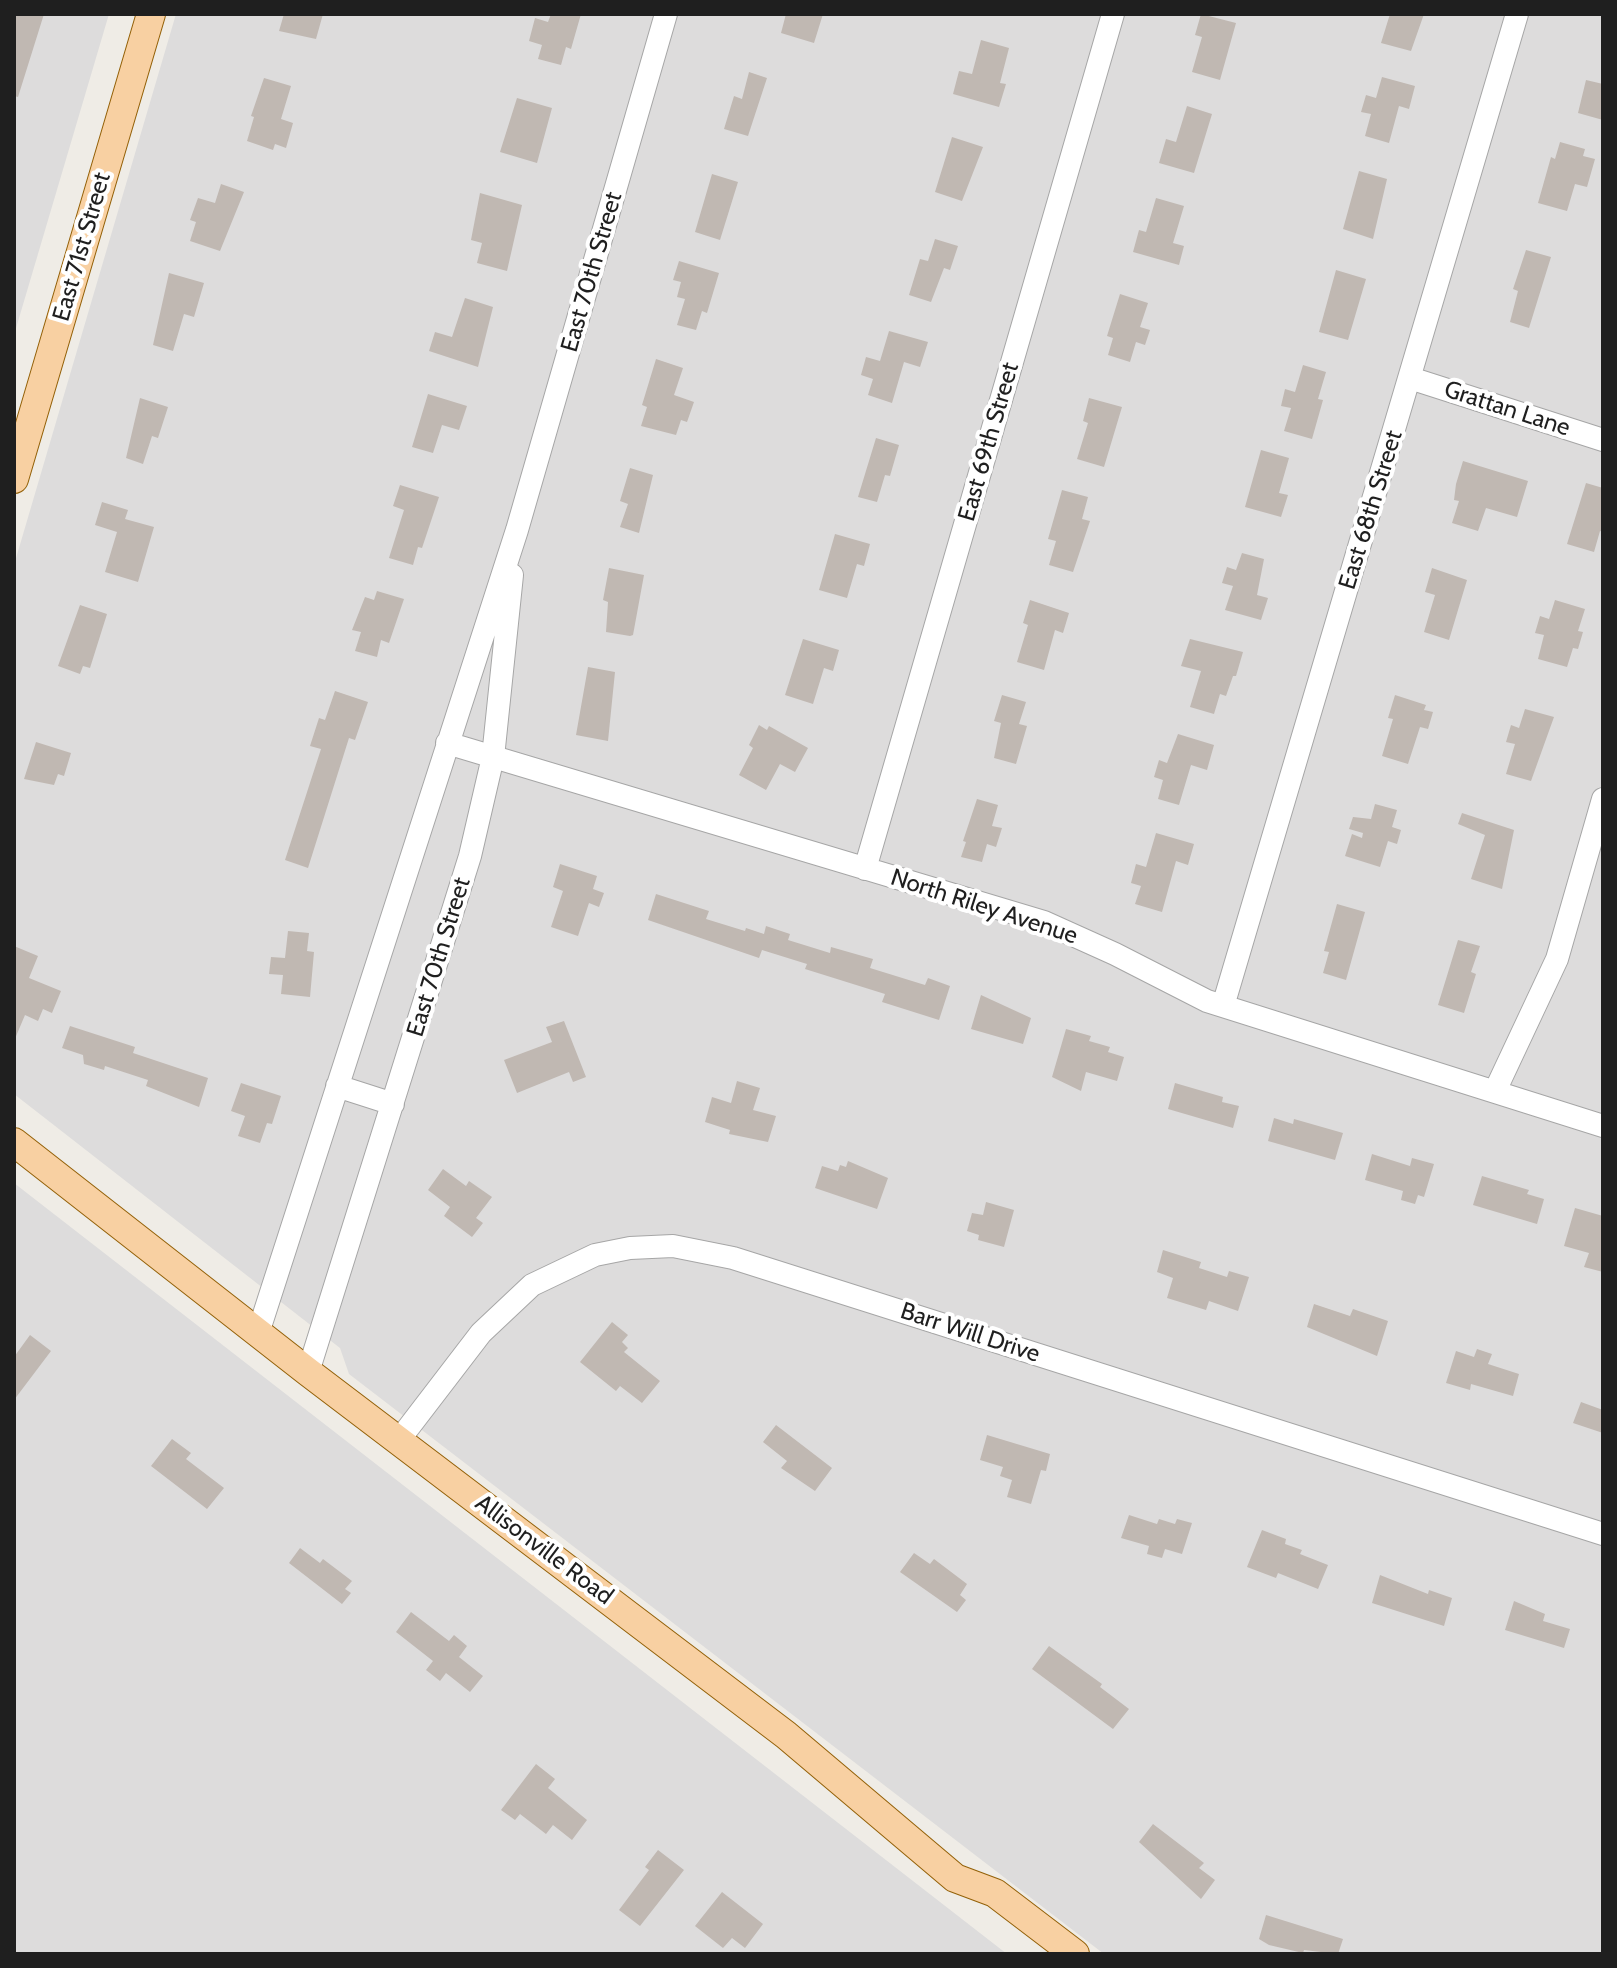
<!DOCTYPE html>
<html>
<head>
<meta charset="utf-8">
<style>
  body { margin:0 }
  #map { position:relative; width:1617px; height:1968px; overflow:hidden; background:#efece6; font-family:Cabin,sans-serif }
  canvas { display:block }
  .frame { position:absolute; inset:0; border:16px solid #1f1f1f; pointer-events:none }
</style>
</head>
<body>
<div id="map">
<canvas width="1617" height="1968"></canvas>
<div class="frame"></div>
</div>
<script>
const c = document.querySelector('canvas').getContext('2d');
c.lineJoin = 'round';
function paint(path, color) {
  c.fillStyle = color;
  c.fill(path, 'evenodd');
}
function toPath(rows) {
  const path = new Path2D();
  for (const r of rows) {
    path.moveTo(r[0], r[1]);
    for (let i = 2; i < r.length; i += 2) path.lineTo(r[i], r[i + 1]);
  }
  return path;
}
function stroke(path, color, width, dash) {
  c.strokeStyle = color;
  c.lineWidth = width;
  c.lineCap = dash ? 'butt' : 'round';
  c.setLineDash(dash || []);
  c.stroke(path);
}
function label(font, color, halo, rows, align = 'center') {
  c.font = font + ' Cabin,sans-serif';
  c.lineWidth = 8;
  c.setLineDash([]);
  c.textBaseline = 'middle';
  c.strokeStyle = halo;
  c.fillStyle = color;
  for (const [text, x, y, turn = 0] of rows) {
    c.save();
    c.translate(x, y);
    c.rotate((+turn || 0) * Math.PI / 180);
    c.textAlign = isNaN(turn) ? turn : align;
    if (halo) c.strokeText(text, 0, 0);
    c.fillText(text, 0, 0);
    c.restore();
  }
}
paint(toPath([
  [14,14,109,14,14,335],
  [176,14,1603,14,1603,1954,1104,1954,349,1374,340,1348,14,1094,14,565],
  [14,1183,1007,1954,14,1954]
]), '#dddcdc');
paint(toPath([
  [14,14,44,14,18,97,14,96],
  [284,14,323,14,316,39,279,31],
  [551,14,581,14,571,49,566,47,561,65,538,59,542,45,529,41,535,18,548,22],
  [786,14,823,14,814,43,781,33],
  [1201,14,1236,23,1220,80,1192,72,1202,37,1195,35],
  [1390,14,1424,14,1411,51,1381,43],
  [981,40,1009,48,1000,83,1006,84,999,107,953,94,959,71,972,74],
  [749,72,767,78,748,136,724,129,734,96,742,99],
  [1382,77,1415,86,1409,109,1399,106,1389,143,1365,136,1371,114,1361,112,1366,95,1376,98],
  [264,78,291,86,281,119,293,123,286,148,275,144,273,150,247,141,254,117,251,116],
  [1586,80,1603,84,1603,120,1578,113],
  [517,98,552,108,537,163,500,152],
  [1187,106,1212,114,1194,173,1159,163,1166,139,1176,142],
  [952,137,983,147,962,201,935,192],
  [1560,142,1585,149,1583,156,1595,159,1587,187,1575,184,1567,211,1538,203,1551,157,1555,159],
  [1359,171,1387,179,1373,239,1343,229],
  [712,174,738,182,720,240,695,232],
  [221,184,244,192,220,251,190,241,196,222,190,220,198,198,215,203],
  [480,193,522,205,507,271,477,263,482,243,471,240],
  [1156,198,1184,206,1173,243,1184,246,1179,265,1133,252,1139,230,1146,232],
  [935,239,958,246,950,270,944,268,931,302,909,295,920,259,928,261],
  [1526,250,1551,257,1529,328,1510,322,1518,291,1513,289],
  [679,261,719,273,707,313,702,311,696,330,677,325,685,299,677,297,681,282,673,280],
  [1336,270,1366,279,1348,340,1319,332],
  [169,273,204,283,194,317,184,314,173,351,153,345],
  [1120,294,1148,303,1140,327,1150,330,1145,345,1136,342,1130,362,1108,355,1113,338,1107,336],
  [465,298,493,307,478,367,429,351,435,332,452,337],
  [889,331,928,342,920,367,904,362,892,403,868,395,873,379,861,375,866,357,880,361],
  [656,359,683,368,674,395,694,402,687,422,681,420,676,435,641,426,647,407,642,405],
  [1303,365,1326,372,1318,399,1323,400,1312,439,1284,431,1291,408,1281,406,1285,389,1295,392],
  [428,394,467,406,459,430,442,425,433,453,412,447],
  [140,398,168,407,158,438,152,436,143,464,126,458],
  [1089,398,1122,407,1104,467,1077,459,1088,423,1083,421],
  [876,438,899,445,890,476,885,475,877,502,858,497],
  [1261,450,1289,458,1279,493,1288,495,1281,517,1245,507],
  [1463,461,1528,481,1517,517,1486,508,1478,531,1452,523,1459,501,1454,500,1456,484],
  [630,468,653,475,639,533,620,527,628,504,620,501],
  [1586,483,1603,488,1603,532,1600,531,1594,552,1567,544],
  [400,485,439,497,422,548,418,547,413,565,389,558,404,510,393,506],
  [1062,490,1088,497,1082,519,1090,521,1073,572,1049,565,1056,541,1048,539],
  [102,502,128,510,125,519,154,527,138,582,105,572,117,532,95,525],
  [835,534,870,544,864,566,857,564,847,598,819,590],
  [1242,553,1264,559,1257,595,1268,598,1261,620,1225,610,1233,586,1222,583,1227,567,1236,570],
  [609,568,644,575,633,635,630,636,606,632,608,602,603,600],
  [1432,568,1467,580,1449,640,1424,632,1435,595,1425,592],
  [377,591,404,599,389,643,381,640,377,657,355,651,361,632,352,630,365,597,374,600],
  [1030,600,1069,613,1063,633,1055,630,1044,670,1017,662,1028,625,1023,623],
  [1555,600,1585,609,1578,631,1583,632,1578,649,1573,648,1567,667,1538,659,1544,635,1535,633,1540,616,1549,619],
  [80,605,107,614,90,668,83,666,80,674,58,666],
  [803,639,839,650,833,671,824,668,813,704,785,695],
  [1190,639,1243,652,1236,676,1233,676,1226,696,1220,694,1214,714,1190,707,1201,671,1181,666],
  [588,667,615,672,608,741,576,735],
  [335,691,368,702,355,740,349,738,308,868,285,860,321,749,310,746,319,718,325,720],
  [1002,695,1026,702,1019,724,1027,726,1016,764,994,758,1001,723,994,721],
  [1395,695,1426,705,1424,710,1433,712,1428,729,1420,727,1408,764,1382,756,1393,719,1388,718],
  [1525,709,1554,717,1531,781,1506,774,1515,744,1506,742,1511,725,1519,728],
  [759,725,767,730,769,726,808,748,795,772,780,764,766,790,739,775,753,748,749,745],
  [1178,734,1214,745,1207,770,1191,765,1179,805,1158,799,1163,780,1154,777,1159,760,1167,763],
  [36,742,71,753,64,776,58,774,54,785,24,779],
  [977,799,998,805,992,826,1002,828,996,847,987,844,982,862,961,857,966,842,963,841],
  [1375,804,1397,810,1392,827,1401,830,1397,844,1388,841,1380,867,1345,856,1352,834,1362,838,1363,833,1349,829,1353,817,1371,819],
  [1462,813,1514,830,1502,889,1471,879,1485,835,1458,824],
  [1156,833,1194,844,1188,865,1176,861,1162,912,1135,904,1141,886,1131,883,1136,864,1146,867],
  [560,864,597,876,593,889,604,893,599,907,589,903,578,936,551,927,563,891,553,887],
  [656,894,709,911,706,919,745,931,746,928,764,934,766,926,790,934,788,940,830,953,831,947,873,959,870,968,925,985,928,978,950,986,939,1020,882,1002,885,994,805,969,807,964,762,950,759,958,648,920],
  [1337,904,1365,912,1346,980,1323,973,1329,952,1324,951],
  [288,931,309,933,307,951,314,952,310,997,281,994,283,975,269,974,271,957,285,958],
  [1458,940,1480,946,1471,972,1476,974,1464,1013,1438,1005],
  [14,946,38,956,29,978,61,991,52,1013,43,1009,38,1021,25,1015,14,1041],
  [981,995,1031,1018,1023,1044,971,1029],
  [564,1021,586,1077,573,1082,569,1072,517,1093,504,1060,552,1042,546,1027],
  [70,1026,135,1047,133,1053,208,1078,199,1107,146,1086,148,1080,105,1066,104,1070,84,1064,83,1055,62,1048],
  [1066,1029,1091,1036,1089,1041,1110,1047,1108,1052,1124,1057,1117,1081,1086,1072,1081,1091,1052,1077],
  [737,1081,760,1088,753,1110,776,1116,768,1142,729,1134,730,1130,705,1122,712,1097,731,1103],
  [241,1083,281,1096,272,1124,267,1123,260,1143,238,1136,245,1116,231,1111],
  [1175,1083,1223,1097,1222,1102,1239,1106,1233,1128,1168,1109],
  [1274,1118,1293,1124,1294,1119,1343,1133,1335,1160,1268,1141],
  [1372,1154,1410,1166,1412,1158,1434,1164,1424,1197,1418,1195,1415,1204,1401,1200,1403,1191,1365,1180],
  [848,1161,888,1178,877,1209,815,1188,822,1166,838,1171,840,1165,846,1167],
  [443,1169,466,1186,469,1181,492,1197,476,1218,483,1223,472,1237,444,1216,450,1207,428,1190],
  [1482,1176,1529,1190,1527,1194,1544,1199,1537,1224,1473,1205],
  [986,1202,1014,1210,1004,1247,978,1240,979,1235,967,1231,972,1213,983,1215],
  [1575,1208,1603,1216,1603,1272,1584,1267,1589,1253,1564,1246],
  [1163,1250,1201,1262,1199,1268,1227,1277,1229,1271,1249,1277,1238,1311,1209,1301,1206,1310,1167,1298,1173,1278,1157,1272],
  [1314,1304,1350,1316,1353,1309,1388,1321,1377,1356,1307,1327],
  [612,1322,628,1335,622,1342,628,1348,624,1352,660,1381,642,1403,620,1386,616,1391,580,1362],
  [30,1335,51,1351,14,1400,14,1357],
  [1477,1349,1492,1354,1488,1364,1519,1374,1513,1396,1471,1384,1470,1390,1446,1383,1456,1351,1474,1357],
  [1581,1402,1603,1410,1603,1433,1573,1423],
  [776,1425,832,1468,815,1491,781,1468,787,1461,763,1442],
  [987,1435,1050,1454,1046,1471,1041,1470,1031,1504,1007,1497,1012,1480,1000,1476,1003,1467,980,1460],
  [172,1439,191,1453,186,1459,224,1488,207,1509,151,1466],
  [1129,1515,1157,1524,1159,1519,1175,1524,1177,1519,1192,1523,1182,1554,1165,1549,1162,1558,1147,1554,1149,1546,1121,1538],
  [1262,1530,1286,1539,1285,1544,1302,1550,1300,1554,1328,1565,1318,1589,1278,1573,1276,1578,1247,1567],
  [300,1548,320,1563,323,1559,352,1581,345,1589,351,1593,342,1604,289,1563],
  [914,1553,930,1564,934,1559,967,1584,960,1595,966,1600,957,1612,900,1572],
  [1380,1575,1428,1594,1429,1590,1452,1598,1444,1626,1372,1603],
  [1514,1601,1545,1614,1543,1621,1570,1629,1564,1648,1505,1630],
  [411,1612,449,1641,454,1635,467,1646,459,1657,483,1676,470,1692,446,1673,440,1681,426,1670,433,1661,396,1632],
  [1049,1646,1102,1684,1100,1687,1129,1709,1113,1729,1032,1669],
  [536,1764,555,1779,548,1788,587,1820,572,1840,553,1825,546,1834,520,1814,515,1820,501,1810],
  [1153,1824,1204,1863,1199,1868,1215,1880,1201,1899,1139,1842],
  [658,1850,684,1870,640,1926,619,1910,649,1870,645,1867],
  [722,1892,763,1924,745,1948,732,1938,723,1948,695,1926],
  [1266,1915,1343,1939,1338,1954,1304,1950,1303,1953,1269,1945,1259,1939]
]), '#c0b8b2');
const minor = toPath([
  [1410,378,1603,440],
  [447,743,1044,922,1115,954,1207,1001,1603,1126],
  [865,869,1113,14],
  [1223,1006,1517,14],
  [337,1086,393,1104],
  [1495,1091,1557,959,1603,799],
  [258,1333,517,530,666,14],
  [308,1372,470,856,493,757,512,575],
  [399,1440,481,1333,532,1285,595,1255,630,1248,673,1246,733,1258,1603,1534]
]);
const major = toPath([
  [14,479,151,14],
  [14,1142,308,1372,786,1735,955,1878,995,1893,1075,1954]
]);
stroke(minor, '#a6a6a6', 24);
stroke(major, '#936007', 30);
stroke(minor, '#fff', 22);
stroke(major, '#f8d0a2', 28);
label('24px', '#1f1f1f', '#fff', [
  ["East 71st Street",82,247,-74],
  ["East 70th Street",592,272,-74],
  ["Grattan Lane",1507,409,18],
  ["East 69th Street",989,442,-74],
  ["East 68th Street",1371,510,-73],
  ["North Riley Avenue",984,907,18],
  ["East 70th Street",439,957,-73],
  ["Barr Will Drive",970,1333,18],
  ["Allisonville Road",544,1550,37]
]);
</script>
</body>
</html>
